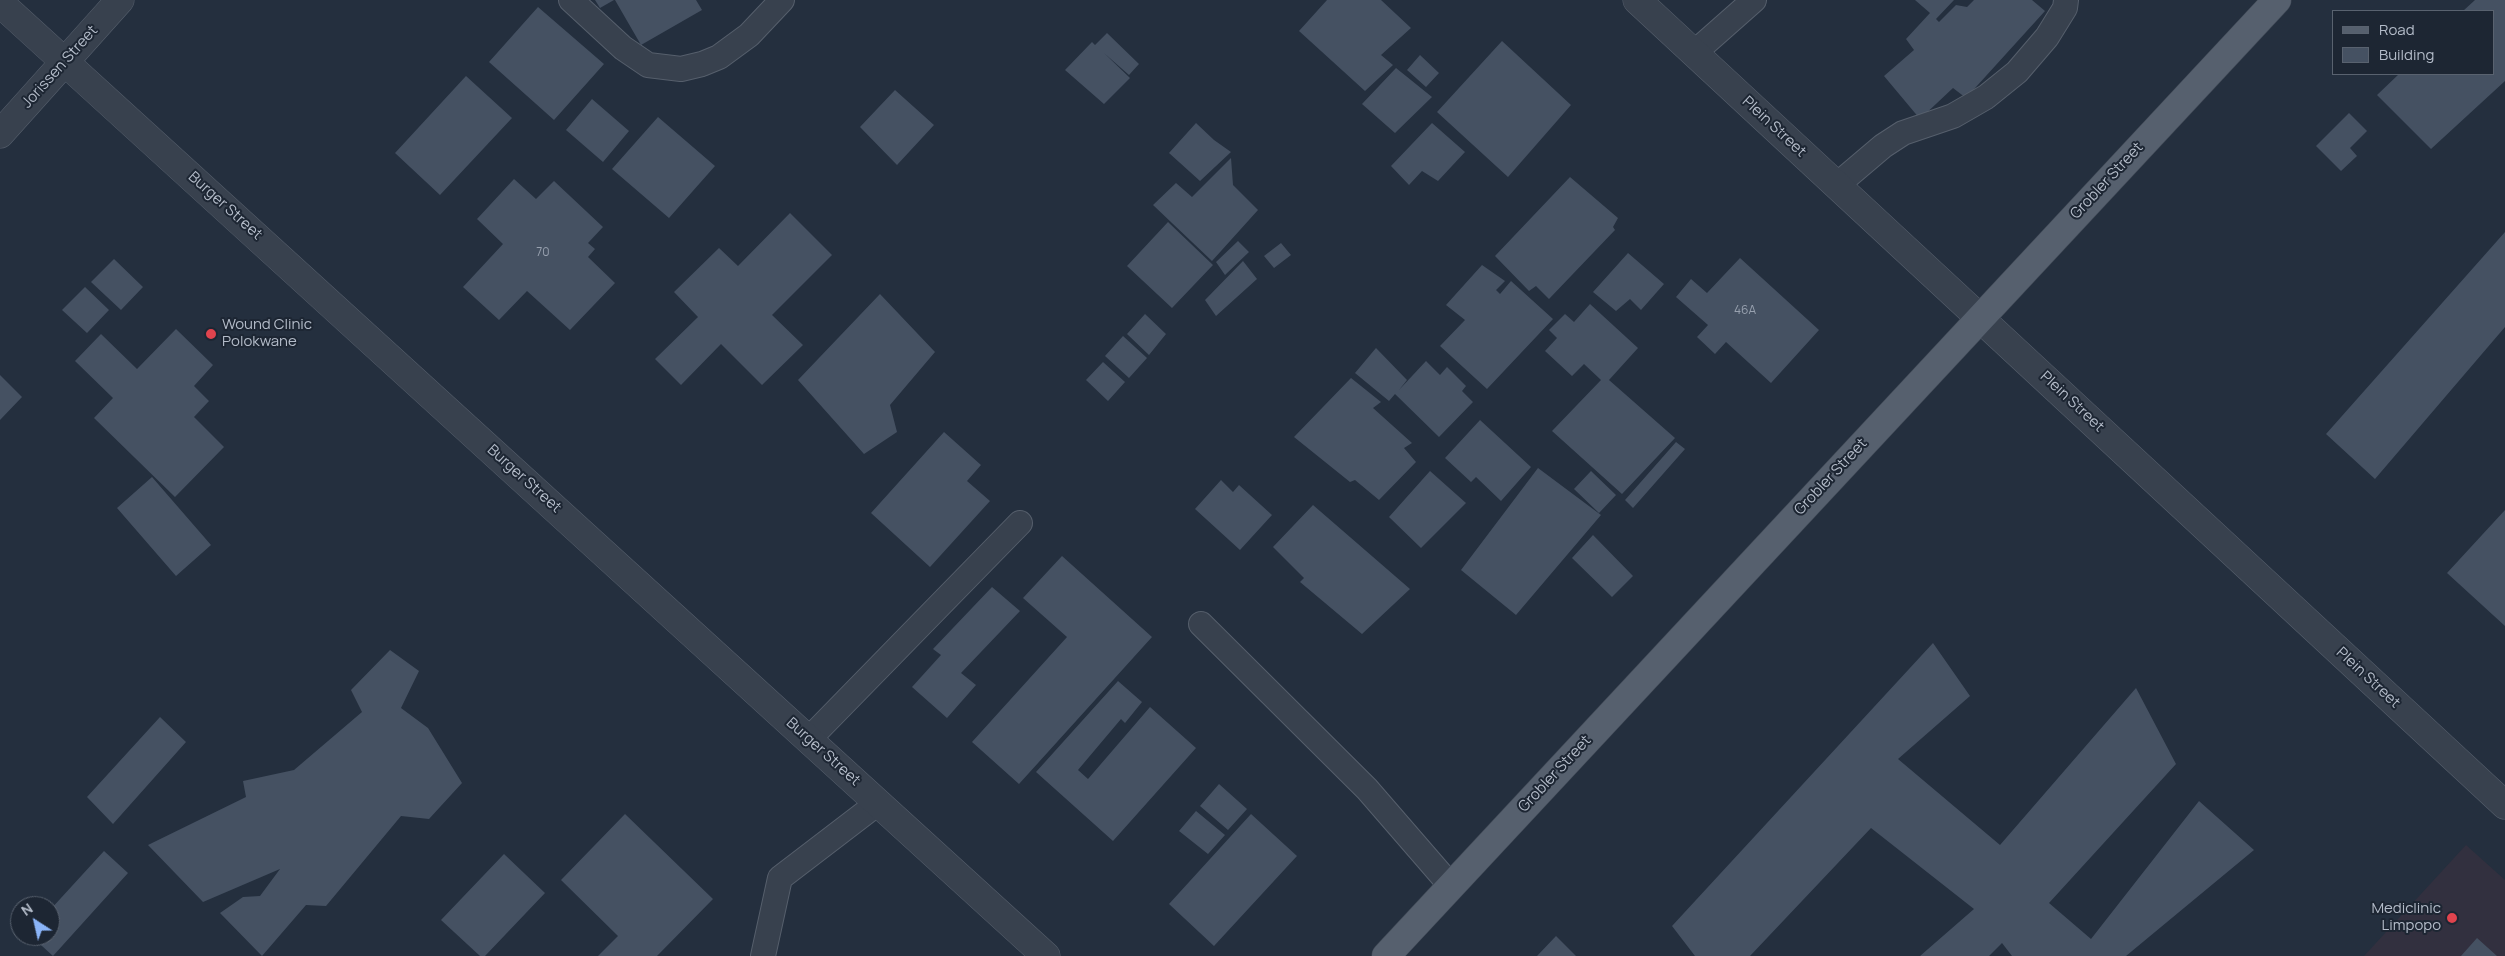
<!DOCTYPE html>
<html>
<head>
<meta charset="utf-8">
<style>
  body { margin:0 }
  #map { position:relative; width:2505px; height:956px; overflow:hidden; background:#242f3e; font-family:Manrope,sans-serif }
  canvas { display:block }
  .legend { position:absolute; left:2332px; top:10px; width:162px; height:65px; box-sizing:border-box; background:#1d2633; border:1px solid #59626f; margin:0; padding:6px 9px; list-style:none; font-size:15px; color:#b4bcc9 }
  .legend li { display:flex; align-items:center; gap:10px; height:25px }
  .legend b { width:25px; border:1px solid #59626f }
  .north { position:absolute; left:10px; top:896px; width:50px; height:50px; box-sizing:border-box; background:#1d2633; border:1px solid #59626f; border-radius:50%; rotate:325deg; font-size:14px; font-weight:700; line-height:20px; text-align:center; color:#b4bcc9 }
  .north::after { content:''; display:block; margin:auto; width:18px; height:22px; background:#8ab4f8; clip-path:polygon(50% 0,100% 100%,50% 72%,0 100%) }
</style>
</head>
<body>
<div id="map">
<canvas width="2505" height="956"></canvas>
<ul class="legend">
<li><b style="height:6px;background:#56606e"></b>Road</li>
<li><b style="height:14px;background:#455162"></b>Building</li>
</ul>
<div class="north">N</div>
</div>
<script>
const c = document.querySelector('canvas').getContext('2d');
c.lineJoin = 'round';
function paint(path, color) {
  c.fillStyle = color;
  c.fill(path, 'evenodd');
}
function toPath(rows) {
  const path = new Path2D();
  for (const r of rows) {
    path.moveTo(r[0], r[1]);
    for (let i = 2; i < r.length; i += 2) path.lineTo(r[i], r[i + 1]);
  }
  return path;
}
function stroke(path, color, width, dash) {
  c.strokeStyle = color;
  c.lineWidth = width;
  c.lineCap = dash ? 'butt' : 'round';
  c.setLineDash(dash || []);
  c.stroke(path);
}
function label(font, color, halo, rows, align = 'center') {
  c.font = font + ' Manrope,sans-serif';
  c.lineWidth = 4;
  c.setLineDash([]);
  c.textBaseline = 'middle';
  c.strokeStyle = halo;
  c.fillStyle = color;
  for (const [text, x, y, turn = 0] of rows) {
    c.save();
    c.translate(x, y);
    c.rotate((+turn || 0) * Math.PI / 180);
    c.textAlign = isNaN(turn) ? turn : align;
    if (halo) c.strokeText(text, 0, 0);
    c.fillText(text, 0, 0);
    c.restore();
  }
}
paint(toPath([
  [2466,845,2505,880,2505,956,2364,956]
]), '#32303f');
paint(toPath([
  [595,0,614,0,600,8],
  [615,0,696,0,702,10,641,45],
  [1327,0,1381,0,1411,28,1381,55,1393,65,1365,91,1299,31],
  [1915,0,1954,0,1936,19,1939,22,1956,5,1967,7,1974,0,2032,0,2045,11,1966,98,1953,88,1920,119,1884,76,1914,50,1906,39,1930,13],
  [2475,0,2505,0,2505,81,2431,149,2377,95,2399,74,2494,74,2494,11,2463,11],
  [538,7,604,64,554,120,489,62],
  [1107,33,1139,64,1129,75,1104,53,1130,78,1104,104,1065,70,1092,42,1095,45],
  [1502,41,1571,105,1508,177,1437,112],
  [1420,55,1439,73,1426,87,1407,70],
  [1396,68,1432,97,1395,133,1362,104],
  [466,76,512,118,440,195,395,153],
  [895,90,934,125,897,165,860,127],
  [592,99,629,131,603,162,566,130],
  [2349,113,2367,131,2350,148,2357,156,2341,171,2316,146],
  [658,117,715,166,669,218,612,169],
  [1196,123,1214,140,1231,152,1200,181,1169,153],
  [1432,123,1465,152,1438,181,1422,171,1409,185,1391,166],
  [1231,158,1233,185,1258,210,1212,261,1153,205,1176,183,1192,197],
  [1570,177,1618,218,1613,227,1615,230,1549,299,1536,286,1529,291,1495,256],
  [514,179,536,199,554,181,603,227,588,243,595,249,588,257,615,283,570,330,527,291,499,320,463,287,503,244,477,219],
  [790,213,832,255,772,315,803,345,762,385,721,344,681,385,655,359,698,317,674,292,719,248,738,266],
  [1168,222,1213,265,1172,308,1127,266],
  [2505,232,2505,327,2375,479,2326,434],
  [1238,241,1249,252,1225,275,1216,262],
  [1281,243,1291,255,1274,268,1264,256],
  [1628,253,1664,284,1641,310,1630,299,1616,311,1593,292],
  [1740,258,1819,330,1771,383,1726,342,1715,354,1697,337,1708,325,1676,297,1691,279,1707,293],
  [114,259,143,287,121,310,91,282],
  [1243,261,1257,279,1216,316,1205,300],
  [1482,265,1505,281,1496,290,1500,294,1511,281,1553,319,1487,389,1440,346,1465,320,1446,305],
  [85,287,109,310,87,333,62,310],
  [880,294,935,352,890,405,897,432,864,454,798,380],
  [1590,304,1638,348,1609,380,1675,438,1622,494,1552,431,1601,380,1584,364,1572,376,1545,351,1557,338,1549,330,1565,314,1574,322],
  [1145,314,1166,334,1149,355,1127,334],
  [176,329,213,365,194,386,209,401,194,417,224,447,175,497,94,418,113,398,75,361,101,334,137,369],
  [1123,336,1147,358,1129,378,1105,356],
  [1376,348,1407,380,1399,390,1426,361,1440,375,1447,367,1466,386,1462,391,1473,402,1439,437,1395,394,1389,401,1355,373],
  [1103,362,1125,382,1108,401,1086,380],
  [0,375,22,397,0,420],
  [1351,378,1381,402,1373,408,1412,443,1404,448,1416,462,1379,500,1355,480,1350,482,1294,437],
  [1480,420,1531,467,1501,501,1476,477,1471,482,1445,458],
  [944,432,981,465,967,481,990,501,930,567,871,513],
  [1676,442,1685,449,1633,508,1625,500],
  [1538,468,1601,515,1516,615,1461,570],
  [1430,471,1466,503,1421,548,1389,517],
  [1591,471,1616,495,1599,513,1574,489],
  [152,477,211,545,176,576,117,508],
  [1221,480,1233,492,1239,485,1272,515,1240,550,1195,509],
  [1313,505,1410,589,1362,634,1300,582,1304,578,1273,547],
  [2505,510,2505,626,2447,573],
  [1593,535,1633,576,1612,597,1572,558],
  [1062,556,1152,637,1019,784,972,742,1067,637,1023,598],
  [992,587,1020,611,961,673,976,685,947,718,912,687,941,655,933,649],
  [1933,643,1970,696,1898,759,2000,845,2136,688,2176,764,2049,903,2091,939,2199,801,2254,850,2126,956,2012,956,2002,943,1989,956,1920,956,1974,909,1871,828,1750,956,1695,956,1672,926],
  [390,650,419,671,401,708,428,728,462,783,429,819,401,816,326,906,306,905,262,956,220,913,243,897,260,896,280,869,203,902,148,845,246,797,243,781,294,770,362,712,351,690],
  [1118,681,1142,702,1125,723,1121,719,1078,770,1088,779,1150,707,1196,748,1113,841,1036,772],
  [160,717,186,742,113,824,87,797],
  [1219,784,1247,809,1228,830,1200,806],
  [1196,811,1225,835,1208,854,1179,831],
  [625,814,713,899,657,956,598,956,618,936,561,880],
  [1251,814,1297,856,1214,946,1169,904],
  [104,851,128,873,53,956,31,936,50,936,50,910],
  [504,854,545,893,485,956,480,956,441,920],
  [1556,936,1576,956,1537,956],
  [2477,938,2497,956,2461,956]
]), '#455162');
const lane = toPath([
  [571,0,623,48,648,65,681,69,702,64,719,57,749,35,782,0],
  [1694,53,1754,0],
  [1837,185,1883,146,1903,133,1953,116,1986,97,2017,72,2047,37,2065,8,2066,0],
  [1201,624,1367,789,1451,886],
  [809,739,1020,523],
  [763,956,780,878,878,803]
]);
const street = toPath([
  [1637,0,2505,805],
  [0,3,1046,956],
  [0,134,120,0]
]);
const primary = toPath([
  [1386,956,2277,0]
]);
stroke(lane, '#565f6c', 26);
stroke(street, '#565f6c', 29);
stroke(primary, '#414a57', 29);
stroke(lane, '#38414e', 24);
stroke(street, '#38414e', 28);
stroke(primary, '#56606e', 28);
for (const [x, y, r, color] of [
  [211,334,6,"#e0444e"],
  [2452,918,6,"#e0444e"]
]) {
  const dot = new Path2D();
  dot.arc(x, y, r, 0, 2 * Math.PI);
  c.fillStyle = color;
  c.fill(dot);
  stroke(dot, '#1d2633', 2);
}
label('12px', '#98a1af', null, [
  ["70",543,253],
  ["46A",1745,311]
]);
label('15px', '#b4bcc9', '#1d2633', [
  ["Jorissen Street",60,67,-48],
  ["Plein Street",1774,127,43],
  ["Grobler Street",2107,181,-47],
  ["Burger Street",225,206,42],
  ["Plein Street",2072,402,43],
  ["Grobler Street",1831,477,-47],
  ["Burger Street",524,479,42],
  ["Plein Street",2368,678,43],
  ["Burger Street",823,752,42],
  ["Grobler Street",1555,774,-47]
]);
label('15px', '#b4bcc9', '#1d2633', [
  ["Wound Clinic",222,325],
  ["Polokwane",222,342],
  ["Mediclinic",2441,909,"right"],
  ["Limpopo",2441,926,"right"]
], 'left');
</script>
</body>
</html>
